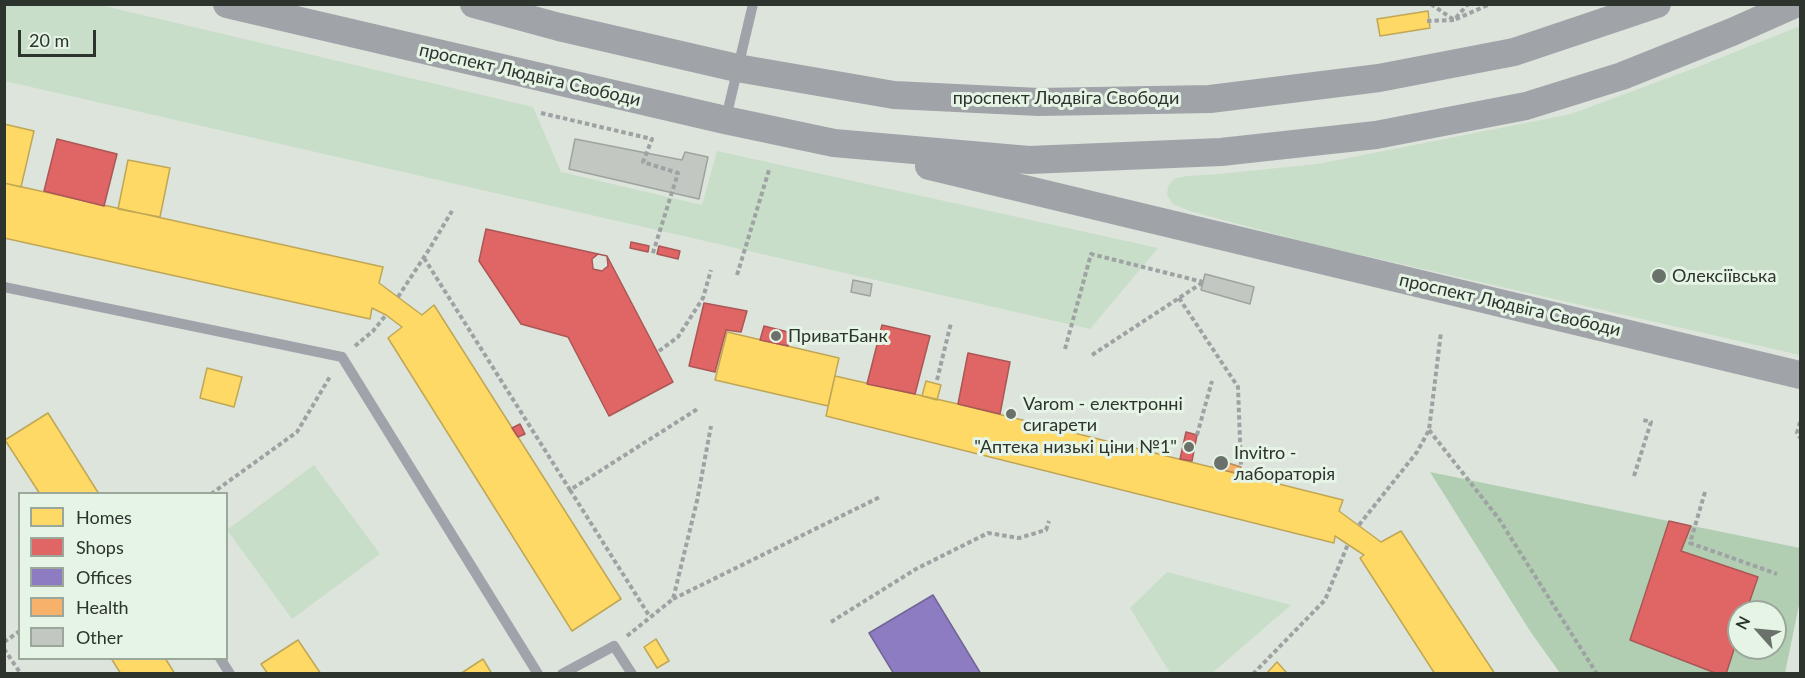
<!DOCTYPE html>
<html>
<head>
<meta charset="utf-8">
<style>
  body { margin:0 }
  #map { position:relative; width:1805px; height:678px; overflow:hidden; background:#dce4dc; font-family:Lato,sans-serif }
  canvas { display:block }
  .frame { position:absolute; inset:0; border:6px solid #2d332d; pointer-events:none }
  .legend { position:absolute; left:18px; top:492px; width:210px; height:168px; box-sizing:border-box; background:#e5f4e5; border:2px solid #9ba79b; margin:0; padding:8px 10px; list-style:none; font-size:18px; color:#2d332d }
  .legend li { display:flex; align-items:center; gap:12px; height:30px }
  .legend b { width:30px; border:2px solid #9ba79b }
  .north { position:absolute; left:1727px; top:600px; width:60px; height:60px; box-sizing:border-box; background:#e5f4e5; border:2px solid #9ba79b; border-radius:50%; rotate:297deg; font-size:16px; font-weight:700; line-height:24px; text-align:center; color:#2d332d }
  .north::after { content:''; display:block; margin:auto; width:21px; height:27px; background:#6a716a; clip-path:polygon(50% 0,100% 100%,50% 72%,0 100%) }
  .scale { position:absolute; left:18px; top:30px; width:78px; height:27px; box-sizing:border-box; border:3px solid #2d332d; border-top:0; padding-left:8px; font-size:18px; line-height:21px; white-space:nowrap; color:#2d332d; -webkit-text-stroke:4px #e5f4e5; paint-order:stroke }
</style>
</head>
<body>
<div id="map">
<canvas width="1805" height="678"></canvas>
<div class="frame"></div>
<ul class="legend">
<li><b style="height:16px;background:#ffd966"></b>Homes</li>
<li><b style="height:16px;background:#e06666"></b>Shops</li>
<li><b style="height:16px;background:#8e7cc3"></b>Offices</li>
<li><b style="height:16px;background:#f6b26b"></b>Health</li>
<li><b style="height:16px;background:#c2c7c2"></b>Other</li>
</ul>
<div class="north">N</div>
<div class="scale">20 m</div>
</div>
<script>
const c = document.querySelector('canvas').getContext('2d');
c.lineJoin = 'round';
function paint(path, color) {
  c.fillStyle = color;
  c.fill(path, 'evenodd');
}
function toPath(rows) {
  const path = new Path2D();
  for (const r of rows) {
    path.moveTo(r[0], r[1]);
    for (let i = 2; i < r.length; i += 2) path.lineTo(r[i], r[i + 1]);
  }
  return path;
}
function stroke(path, color, width, dash) {
  c.strokeStyle = color;
  c.lineWidth = width;
  c.lineCap = dash ? 'butt' : 'round';
  c.setLineDash(dash || []);
  c.stroke(path);
}
function label(font, color, halo, rows, align = 'center') {
  c.font = font + ' Lato,sans-serif';
  c.lineWidth = 6;
  c.setLineDash([]);
  c.textBaseline = 'middle';
  c.strokeStyle = halo;
  c.fillStyle = color;
  for (const [text, x, y, turn = 0] of rows) {
    c.save();
    c.translate(x, y);
    c.rotate((+turn || 0) * Math.PI / 180);
    c.textAlign = isNaN(turn) ? turn : align;
    if (halo) c.strokeText(text, 0, 0);
    c.fillText(text, 0, 0);
    c.restore();
  }
}
paint(toPath([
  [5,4,100,5,533,107,561,172,702,205,717,151,1158,248,1090,329,5,81],
  [1800,26,1800,355,1309,243,1190,211,1173,204,1167,195,1168,186,1174,179,1186,176,1219,174,1318,164,1571,114,1700,66],
  [314,465,380,554,292,619,227,530],
  [1167,572,1291,605,1212,673,1170,673,1130,608]
]), '#c9dec9');
paint(toPath([
  [1430,472,1800,548,1800,600,1785,673,1560,673,1530,631],
  [1739,612,1775,612,1775,648,1739,648]
]), '#b1ceb2');
const homes = toPath([
  [1428,11,1430,28,1380,36,1377,19,1428,11],
  [4,124,34,131,21,187,4,183,4,124],
  [128,160,170,168,160,217,118,209,128,160],
  [4,183,383,267,379,283,422,315,434,305,621,599,572,631,388,338,402,327,386,315,372,308,370,319,4,238,4,183],
  [727,332,839,358,828,406,715,380,727,332],
  [207,368,242,377,234,407,200,398,207,368],
  [835,376,958,404,1343,500,1339,511,1381,542,1401,531,1495,674,1435,674,1360,558,1364,555,1335,536,1334,543,826,416,835,376],
  [926,381,941,385,937,400,922,396,926,381],
  [48,413,99,494,40,494,5,440,48,413],
  [656,639,669,661,657,668,644,647,656,639],
  [298,640,321,674,268,674,261,664,298,640],
  [111,658,165,658,175,674,121,674,111,658],
  [483,659,492,674,460,674,483,659],
  [1277,662,1286,672,1284,674,1266,674,1277,662]
]);
paint(homes, '#ffd966');
stroke(homes, '#c0a755', 1.5);
const shops = toPath([
  [57,139,117,154,104,206,44,191,57,139],
  [486,229,607,256,673,382,609,416,568,337,521,324,479,261,486,229],
  [631,242,649,246,648,252,630,248,631,242],
  [659,246,680,251,678,259,657,254,659,246],
  [598,254,607,256,608,266,602,271,593,269,592,259,598,254],
  [704,303,747,311,741,332,726,330,715,372,689,366,704,303],
  [882,325,930,336,915,394,867,384,882,325],
  [764,326,792,333,788,346,760,340,764,326],
  [968,353,1010,362,1000,414,958,404,968,353],
  [520,424,525,434,518,437,512,428,520,424],
  [1186,432,1197,435,1192,461,1180,459,1186,432],
  [1669,521,1691,526,1681,551,1758,577,1746,612,1739,612,1739,634,1726,674,1718,674,1630,640,1669,521]
]);
paint(shops, '#e06666');
stroke(shops, '#aa5755', 1.5);
const offices = toPath([
  [933,595,981,674,894,674,869,633,933,595]
]);
paint(offices, '#8e7cc3');
stroke(offices, '#716696', 1.5);
const health = toPath([
  [1215,459,1241,467,1239,474,1213,467,1215,459]
]);
paint(health, '#f6b26b');
stroke(health, '#ba8c58', 1.5);
const building = toPath([
  [575,139,682,160,685,152,708,157,699,199,569,169,575,139],
  [1205,274,1254,287,1250,304,1201,290,1205,274],
  [853,280,872,284,870,296,851,292,853,280]
]);
paint(building, '#c2c7c2');
stroke(building, '#9da49d', 1.5);
stroke(toPath([
  [1431,4,1454,20,1490,4],
  [1427,21,1454,20,1468,4],
  [541,113,652,139,643,162,678,173,652,256],
  [424,258,570,490,699,408],
  [737,275,769,170],
  [398,297,430,248,452,211],
  [1179,298,1238,387,1241,467],
  [355,346,373,331,386,315],
  [1065,349,1091,254,1203,282],
  [659,351,678,337,703,298,711,270],
  [1092,355,1202,283],
  [937,380,951,323],
  [1800,422,1797,433,1800,438],
  [1429,430,1499,519,1597,674],
  [1197,435,1212,381],
  [1634,476,1651,422,1643,420],
  [570,490,650,617],
  [1705,492,1690,543,1777,574],
  [211,494,297,432,331,375],
  [1359,525,1417,452,1429,430,1441,332],
  [673,599,880,497],
  [831,622,916,569,988,533,1019,538,1046,530,1049,521],
  [627,636,673,599,697,501,711,426],
  [4,642,20,631],
  [4,649,21,674],
  [1253,674,1325,600,1348,544]
]), '#9ea2a3', 4, [4.5, 3]);
stroke(toPath([
  [726,118,753,4],
  [4,287,342,357,538,674],
  [220,658,230,674],
  [562,674,614,646,632,674]
]), '#a0a3aa', 10);
stroke(toPath([
  [227,4,725,120,834,143,1029,160,1221,152,1376,135,1526,106,1622,76,1732,32,1795,4],
  [474,4,559,27,737,68,894,95,1039,102,1210,99,1379,78,1514,52,1657,4],
  [929,166,1800,375]
]), '#a0a3a8', 28);
for (const [x, y, r, color] of [
  [1659,276,8,"#6a716a"],
  [776,336,6,"#6a716a"],
  [1011,414,6,"#6a716a"],
  [1189,447,6,"#6a716a"],
  [1221,463,8,"#6a716a"]
]) {
  const dot = new Path2D();
  dot.arc(x, y, r, 0, 2 * Math.PI);
  c.fillStyle = color;
  c.fill(dot);
  stroke(dot, '#e5f4e5', 2);
}
label('18px', '#2d332d', '#e5f4e5', [
  ["проспект Людвіга Свободи",530,75,13],
  ["проспект Людвіга Свободи",1066,98],
  ["проспект Людвіга Свободи",1510,305,13]
]);
label('18px', '#2d332d', '#e5f4e5', [
  ["Олексіївська",1672,276],
  ["ПриватБанк",788,336],
  ["Varom - електронні",1023,404],
  ["сигарети",1023,425],
  ["\"Аптека низькі ціни №1\"",1177,447,"right"],
  ["Invitro -",1234,453],
  ["лабораторія",1234,474]
], 'left');
</script>
</body>
</html>
